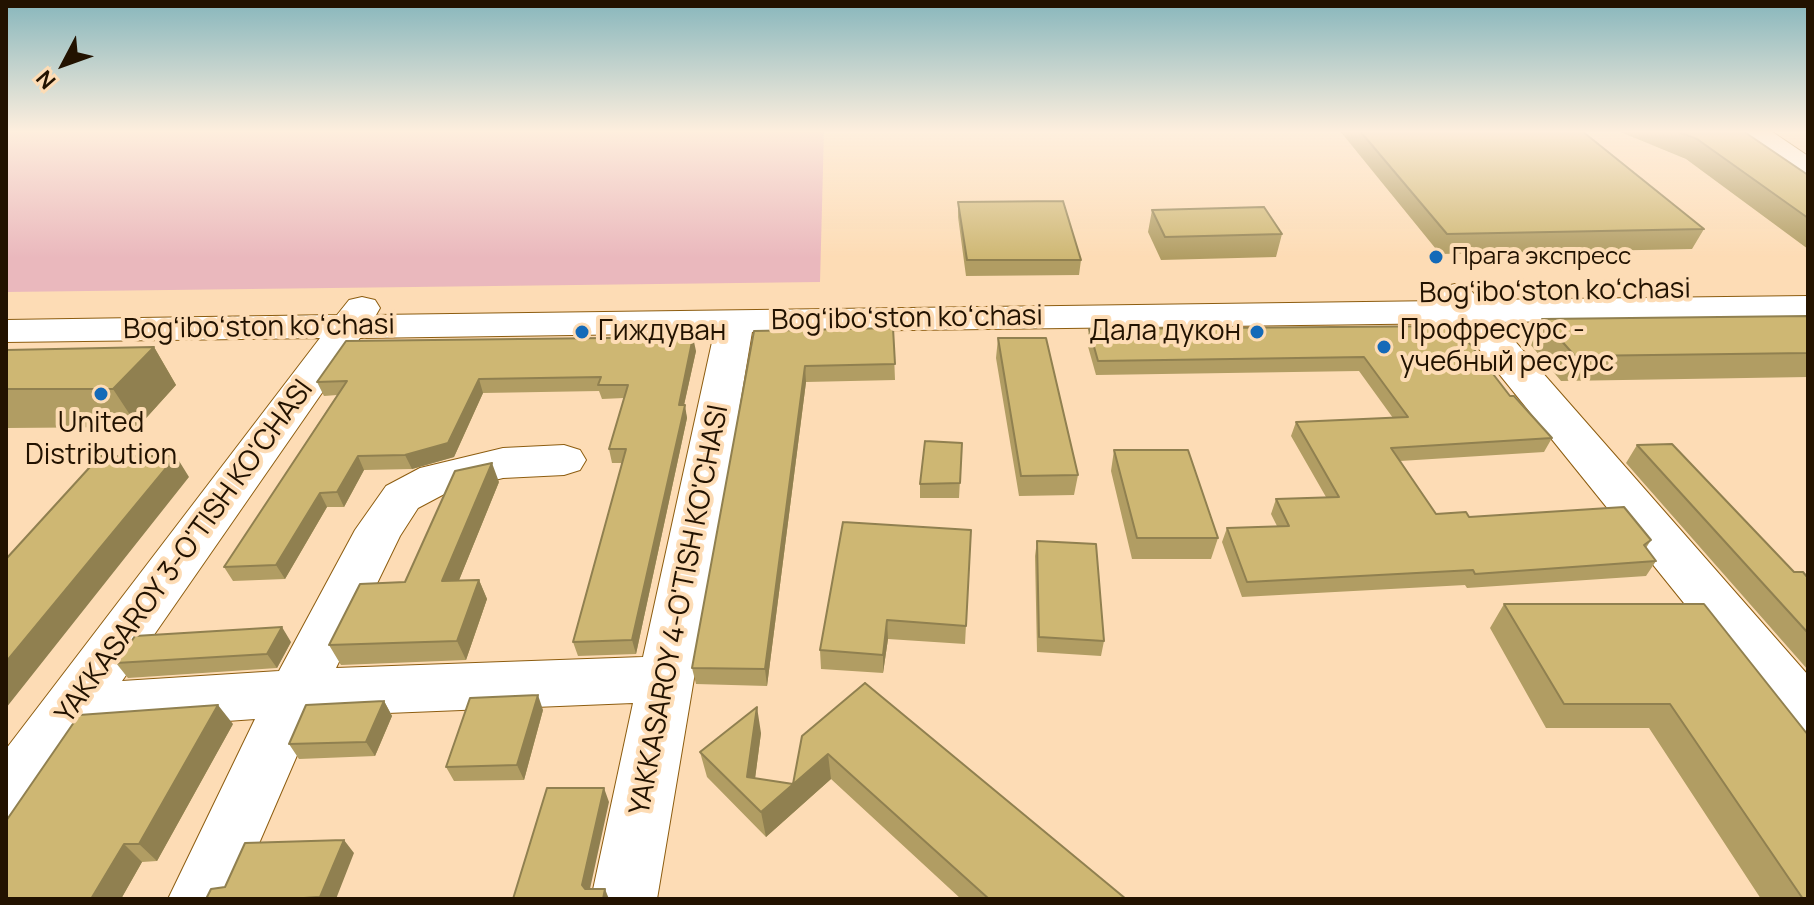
<!DOCTYPE html>
<html>
<head>
<meta charset="utf-8">
<style>
  body { margin:0 }
  #map { position:relative; width:1814px; height:905px; overflow:hidden; background:#fddcb5; font-family:Manrope,sans-serif }
  canvas { display:block }
  .frame { position:absolute; inset:0; border:8px solid #221200; pointer-events:none }
  .north { position:absolute; left:24px; top:24px; width:80px; height:80px; -webkit-text-stroke:6px #fddcb5; paint-order:stroke; rotate:229deg; font-size:22px; font-weight:700; line-height:32px; text-align:center; color:#221200 }
  .north::after { content:''; display:block; margin:auto; width:28px; height:36px; background:#221200; clip-path:polygon(50% 0,100% 100%,50% 72%,0 100%) }
</style>
</head>
<body>
<div id="map">
<canvas width="1814" height="905"></canvas>
<div class="frame"></div>
<div class="north">N</div>
</div>
<script>
const c = document.querySelector('canvas').getContext('2d');
c.lineJoin = 'round';
function paint(path, color) {
  c.fillStyle = color;
  c.fill(path, 'evenodd');
}
function toPath(rows) {
  const path = new Path2D();
  for (const r of rows) {
    path.moveTo(r[0], r[1]);
    for (let i = 2; i < r.length; i += 2) path.lineTo(r[i], r[i + 1]);
  }
  return path;
}
function stroke(path, color, width, dash) {
  c.strokeStyle = color;
  c.lineWidth = width;
  c.lineCap = dash ? 'butt' : 'round';
  c.setLineDash(dash || []);
  c.stroke(path);
}
function label(font, color, halo, rows, align = 'center') {
  c.font = font + ' Manrope,sans-serif';
  c.lineWidth = 8;
  c.setLineDash([]);
  c.textBaseline = 'middle';
  c.strokeStyle = halo;
  c.fillStyle = color;
  for (const [text, x, y, turn = 0] of rows) {
    c.save();
    c.translate(x, y);
    c.rotate((+turn || 0) * Math.PI / 180);
    c.textAlign = isNaN(turn) ? turn : align;
    if (halo) c.strokeText(text, 0, 0);
    c.fillText(text, 0, 0);
    c.restore();
  }
}
paint(toPath([
  [6,131,824,131,820,282,6,292]
]), '#eab8bd');
const minor = toPath([
  [1455,284,1468,287,1479,300,1808,296,1808,318,1498,322,1808,675,1808,739,1788,732,1458,323,752,332,657,899,591,899,633,703,314,716,235,899,168,899,255,719,87,731,28,817,6,825,6,749,320,338,6,342,6,320,337,315,349,300,362,297,375,300,380,308,376,315,1441,301,1437,295,1442,287,1455,284],
  [714,333,643,657,336,668,400,536,418,508,450,491,503,478,564,475,580,470,586,460,580,450,564,445,503,448,420,468,386,486,355,530,279,671,122,681,360,338,714,333]
]);
const highway = toPath([
  [1738,131,1771,131,1808,156,1808,178,1798,175,1738,131]
]);
stroke(minor, '#8d5d10', 2);
stroke(highway, '#8d5d10', 2);
paint(minor, '#fff');
paint(highway, '#fff');
paint(toPath([
  [1340,131,1582,131,1704,229,1692,249,1440,254],
  [1618,131,1743,131,1808,175,1808,249,1686,159],
  [958,202,1081,260,1079,275,966,276,958,217],
  [1152,210,1282,234,1276,257,1161,260,1148,232],
  [1808,316,1808,377,1561,381,1530,344,1542,319],
  [1456,326,1510,396,1552,438,1544,452,1400,461,1436,514,1651,540,1646,548,1656,561,1646,576,1467,588,1465,585,1242,597,1222,542,1227,528,1277,526,1271,514,1276,499,1326,497,1291,436,1296,422,1393,418,1359,371,1096,375,1087,343,1089,329],
  [893,328,895,380,806,382,767,686,696,684,692,668,754,331],
  [998,338,1078,475,1074,495,1019,496,996,358],
  [154,347,176,385,138,427,6,428,6,350],
  [696,351,684,405,687,418,636,654,578,656,573,642,622,463,612,463,609,449,624,398,602,399,599,391,483,393,454,457,412,469,364,470,344,507,327,507,285,579,233,581,224,567,337,395,324,396,317,382],
  [962,443,959,498,920,498,920,484],
  [1637,445,1794,572,1808,578,1808,670,1626,463],
  [1114,450,1218,538,1211,559,1132,559,1111,471],
  [499,482,459,580,479,580,487,599,466,660,341,665,329,645,405,582],
  [971,530,965,644,888,639,883,673,821,669,820,650],
  [1037,541,1104,641,1101,656,1037,652,1035,556],
  [1504,604,1704,604,1808,899,1761,899,1649,728,1546,728,1490,628],
  [291,642,277,668,128,678,116,663],
  [384,701,392,716,375,756,299,759,289,744],
  [543,710,524,780,454,781,446,767],
  [233,724,157,861,142,862,121,899,6,899],
  [761,733,755,778,793,784,802,736,1126,899,961,899,831,779,766,837,707,777,700,752]
]), '#b19d63');
paint(toPath([
  [693,337,696,351,682,414,685,405,687,418,636,654,632,640],
  [154,347,176,385,138,427,113,389],
  [805,366,806,382,767,686,765,669],
  [479,379,483,393,454,457,412,469,405,455],
  [176,456,189,477,6,708,6,662],
  [358,456,364,470,344,507,337,492],
  [492,463,499,482,451,600,442,581],
  [320,493,327,507,285,579,276,565],
  [479,580,487,599,466,660,457,641],
  [887,620,888,639,883,673,883,655],
  [282,627,291,642,277,668,267,654],
  [538,695,543,710,524,780,517,765],
  [384,701,392,716,375,756,366,742],
  [218,705,233,724,157,861,139,844],
  [757,707,761,733,752,802,747,777],
  [828,754,831,779,766,837,761,812],
  [604,788,609,802,588,898,582,885],
  [344,840,354,853,336,899,322,899,320,897],
  [124,844,142,862,121,899,91,899],
  [605,889,609,899,603,899]
]), '#908050');
const building = toPath([
  [1360,131,1582,131,1704,229,1447,234,1360,131],
  [1676,131,1743,131,1808,175,1808,218,1697,139,1676,131],
  [1063,201,1081,260,967,260,958,202,1063,201],
  [1264,207,1282,234,1165,237,1152,210,1264,207],
  [1808,316,1808,353,1575,356,1542,319,1808,316],
  [1456,326,1510,396,1514,396,1552,438,1391,448,1436,514,1466,512,1469,517,1624,507,1651,540,1644,545,1656,561,1475,574,1473,570,1247,582,1227,528,1289,526,1276,499,1339,497,1296,422,1408,417,1364,357,1098,361,1089,329,1456,326],
  [893,328,895,364,805,366,765,669,692,668,754,331,893,328],
  [693,337,679,405,685,405,632,640,573,642,626,449,609,449,628,385,598,385,601,377,479,379,448,443,405,455,358,456,337,492,320,493,276,565,224,567,347,381,317,382,346,341,693,337],
  [998,338,1046,338,1078,475,1021,476,998,338],
  [154,347,113,389,6,389,6,350,154,347],
  [925,441,962,443,960,483,920,484,925,441],
  [1672,444,1794,572,1803,572,1808,578,1808,633,1637,445,1672,444],
  [1114,450,1188,450,1218,538,1137,538,1114,450],
  [100,456,176,456,6,662,6,559,100,456],
  [492,463,442,581,479,580,457,641,329,645,360,584,405,582,455,471,492,463],
  [843,522,971,530,966,626,887,620,883,655,820,650,843,522],
  [1037,541,1096,544,1104,641,1039,637,1037,541],
  [1504,604,1704,604,1808,735,1808,899,1803,899,1670,704,1564,704,1504,604],
  [282,627,267,654,116,663,135,636,282,627],
  [865,683,1126,899,989,899,828,754,761,812,700,752,757,707,747,777,793,784,802,736,865,683],
  [538,695,517,765,446,767,470,698,538,695],
  [384,701,366,742,289,744,306,705,384,701],
  [218,705,139,844,124,844,91,899,6,899,6,821,79,715,218,705],
  [547,788,604,788,582,885,585,889,605,889,603,899,513,899,547,788],
  [344,840,320,897,288,899,206,899,211,889,225,887,245,843,344,840]
]);
paint(building, '#ceb773');
stroke(building, '#908050', 2);
const sky = c.createLinearGradient(0, 0, 0, 258);
sky.addColorStop(0, '#87b6bc');
sky.addColorStop(0.51, '#feefde');
sky.addColorStop(1, '#feefde00');
c.fillStyle = sky;
c.fillRect(0, 0, 1814, 258);
for (const [x, y, r, color] of [
  [1436,257,8,"#146ab8"],
  [582,332,8,"#146ab8"],
  [1257,332,8,"#146ab8"],
  [1384,347,8,"#146ab8"],
  [101,394,8,"#146ab8"]
]) {
  const dot = new Path2D();
  dot.arc(x, y, r, 0, 2 * Math.PI);
  c.fillStyle = color;
  c.fill(dot);
  stroke(dot, '#fddcb5', 3);
}
label('24px', '#221200', '#fddcb5', [
  ["Прага экспресс",1452,257]
], 'left');
label('28px', '#221200', '#fddcb5', [
  ["Bogʻiboʻston koʻchasi",1555,292,-1],
  ["Bogʻiboʻston koʻchasi",907,319,-1],
  ["Bogʻiboʻston koʻchasi",259,328,-1],
  ["YAKKASAROY 3-O'TISH KO'CHASI",185,552,-54],
  ["YAKKASAROY 4-O'TISH KO'CHASI",680,610,-79]
]);
label('28px', '#221200', '#fddcb5', [
  ["Профресурс -",1400,331],
  ["учебный ресурс",1400,363],
  ["Гиждуван",598,332],
  ["Дала дукон",1241,332,"right"],
  ["United",101,424,"center"],
  ["Distribution",101,456,"center"]
], 'left');
</script>
</body>
</html>
